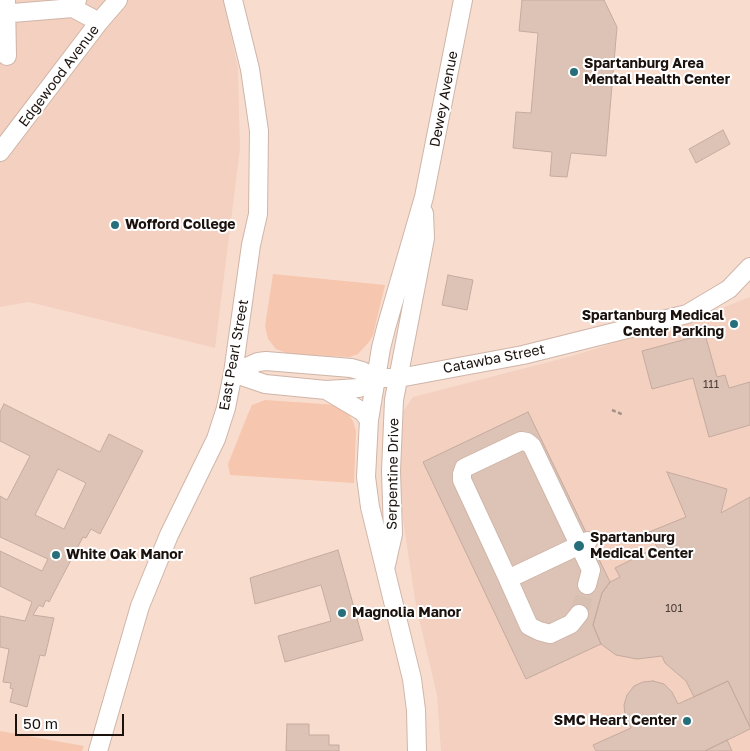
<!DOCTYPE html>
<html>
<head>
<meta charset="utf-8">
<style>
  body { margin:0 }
  #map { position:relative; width:750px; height:751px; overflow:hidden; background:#f8ddcf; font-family:"Golos Text",sans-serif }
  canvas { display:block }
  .scale { position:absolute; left:15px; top:714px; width:109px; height:22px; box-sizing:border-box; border:2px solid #1b120e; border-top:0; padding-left:6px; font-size:15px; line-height:18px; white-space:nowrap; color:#1b120e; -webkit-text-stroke:4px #fff; paint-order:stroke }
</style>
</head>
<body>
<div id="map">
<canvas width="750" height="751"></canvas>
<div class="scale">50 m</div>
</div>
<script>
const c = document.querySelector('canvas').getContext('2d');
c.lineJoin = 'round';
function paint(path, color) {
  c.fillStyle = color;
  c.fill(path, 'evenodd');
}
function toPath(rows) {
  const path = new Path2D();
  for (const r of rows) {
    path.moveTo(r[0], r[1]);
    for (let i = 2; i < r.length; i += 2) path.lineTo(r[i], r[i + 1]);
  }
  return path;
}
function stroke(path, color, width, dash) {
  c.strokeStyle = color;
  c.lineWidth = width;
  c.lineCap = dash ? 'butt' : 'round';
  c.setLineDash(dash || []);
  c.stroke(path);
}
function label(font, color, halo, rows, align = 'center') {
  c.font = font + ' "Golos Text",sans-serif';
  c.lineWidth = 4;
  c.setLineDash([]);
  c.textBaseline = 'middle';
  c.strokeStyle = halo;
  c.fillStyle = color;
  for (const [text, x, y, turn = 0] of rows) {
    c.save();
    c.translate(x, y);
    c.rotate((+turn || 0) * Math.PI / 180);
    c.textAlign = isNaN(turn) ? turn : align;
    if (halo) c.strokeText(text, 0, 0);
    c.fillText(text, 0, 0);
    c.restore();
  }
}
paint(toPath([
  [0,0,224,0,238,69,240,148,215,348,29,302,0,307],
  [750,297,750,751,441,751,437,695,416,606,398,486,401,414,413,397,572,356,709,313]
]), '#f3d0bf');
paint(toPath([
  [273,274,385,285,373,335,369,342,358,354,350,357,289,354,276,349,268,339,265,326],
  [265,400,338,405,346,411,353,421,356,431,354,483,230,475,228,464,248,414,252,405],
  [0,731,84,746,82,751,0,751]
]), '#f6c6ae');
const building = toPath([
  [522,0,604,0,617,27,606,156,571,153,567,177,550,176,552,152,513,148,516,112,531,113,538,33,519,31,522,0],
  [723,130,730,144,696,163,689,149,723,130],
  [448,275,473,280,467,310,442,305,448,275],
  [705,334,717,377,725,375,729,388,750,382,750,425,709,437,693,378,652,389,642,351,705,334],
  [4,404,100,452,109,434,143,451,100,534,91,529,86,538,83,537,49,602,46,600,43,607,39,605,33,615,54,618,45,656,40,655,27,707,10,702,13,689,10,688,11,683,3,682,9,649,0,647,0,616,25,621,32,602,0,586,0,551,42,571,48,559,0,537,0,496,7,500,30,456,0,441,0,412,4,404],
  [58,469,86,483,64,529,35,515,58,469],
  [528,412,610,582,602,593,593,625,601,644,526,679,423,462,528,412],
  [667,472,727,489,721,513,750,497,750,727,728,681,694,697,686,681,665,663,662,656,637,659,616,655,601,644,593,625,602,593,610,582,620,577,615,568,657,547,649,532,686,517,667,472],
  [338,550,363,640,285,662,278,636,331,621,321,585,255,604,250,578,338,550],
  [653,681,664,684,672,692,678,704,728,681,750,727,750,729,705,751,596,751,593,745,631,728,625,715,624,705,627,695,634,686,643,682,653,681],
  [287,724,309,724,309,735,329,735,329,745,339,745,339,751,286,751,287,724],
  [727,740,732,751,705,751,727,740]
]);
paint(building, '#ddc3b6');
stroke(building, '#c5ab9e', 1);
stroke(toPath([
  [579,614,587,585]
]), '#d7bfb2', 18, [18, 9]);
const minor = toPath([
  [6,0,7,56],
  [73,8,99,22],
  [0,14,73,8,77,0],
  [0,152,99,22,118,0],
  [376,378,359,388,326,390,265,384,233,373,258,362,266,361,351,368,362,371,376,378,399,378,523,355,687,314,729,289,750,267],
  [326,390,363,412,369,420],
  [386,565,393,534,391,471,394,400,425,238,424,213],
  [508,579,462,480,462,474,464,468,521,441,527,442,532,446,591,570,587,585],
  [579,614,571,624,550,634,539,631,529,626,508,579,588,541],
  [98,751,140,606,169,535,216,439,226,408,233,373,251,245,258,214,259,131,250,69,233,0],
  [417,751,416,710,412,679,370,507,366,477,369,420,381,348,386,328,424,197,463,0]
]);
stroke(minor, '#cfb5a8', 20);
stroke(toPath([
  [612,410,624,415]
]), '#a59186', 2.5, [4, 2.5]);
stroke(minor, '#fff', 18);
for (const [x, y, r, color] of [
  [574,72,5,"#266e7a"],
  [115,225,5,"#266e7a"],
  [734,324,5,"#266e7a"],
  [579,546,6,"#266e7a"],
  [56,555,5,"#266e7a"],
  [342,613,5,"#266e7a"],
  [687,721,5,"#266e7a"]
]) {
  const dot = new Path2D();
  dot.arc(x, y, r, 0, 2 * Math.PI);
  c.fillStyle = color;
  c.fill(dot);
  stroke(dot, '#fff', 2);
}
label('11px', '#4c3e38', null, [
  ["111",711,385],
  ["101",674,609]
]);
label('bold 14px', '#1b120e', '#fff', [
  ["Spartanburg Area",584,64],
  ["Mental Health Center",584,80],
  ["Wofford College",125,225],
  ["Spartanburg Medical",724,316,"right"],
  ["Center Parking",724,332,"right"],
  ["Spartanburg",590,538],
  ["Medical Center",590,554],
  ["White Oak Manor",66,555],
  ["Magnolia Manor",352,613],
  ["SMC Heart Center",677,721,"right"]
], 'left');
label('14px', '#1b120e', '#fff', [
  ["Edgewood Avenue",59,76,-53],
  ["Dewey Avenue",444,99,-79],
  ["East Pearl Street",234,355,-80],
  ["Catawba Street",494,359,-11],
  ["Serpentine Drive",393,474,-89]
]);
</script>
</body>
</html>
